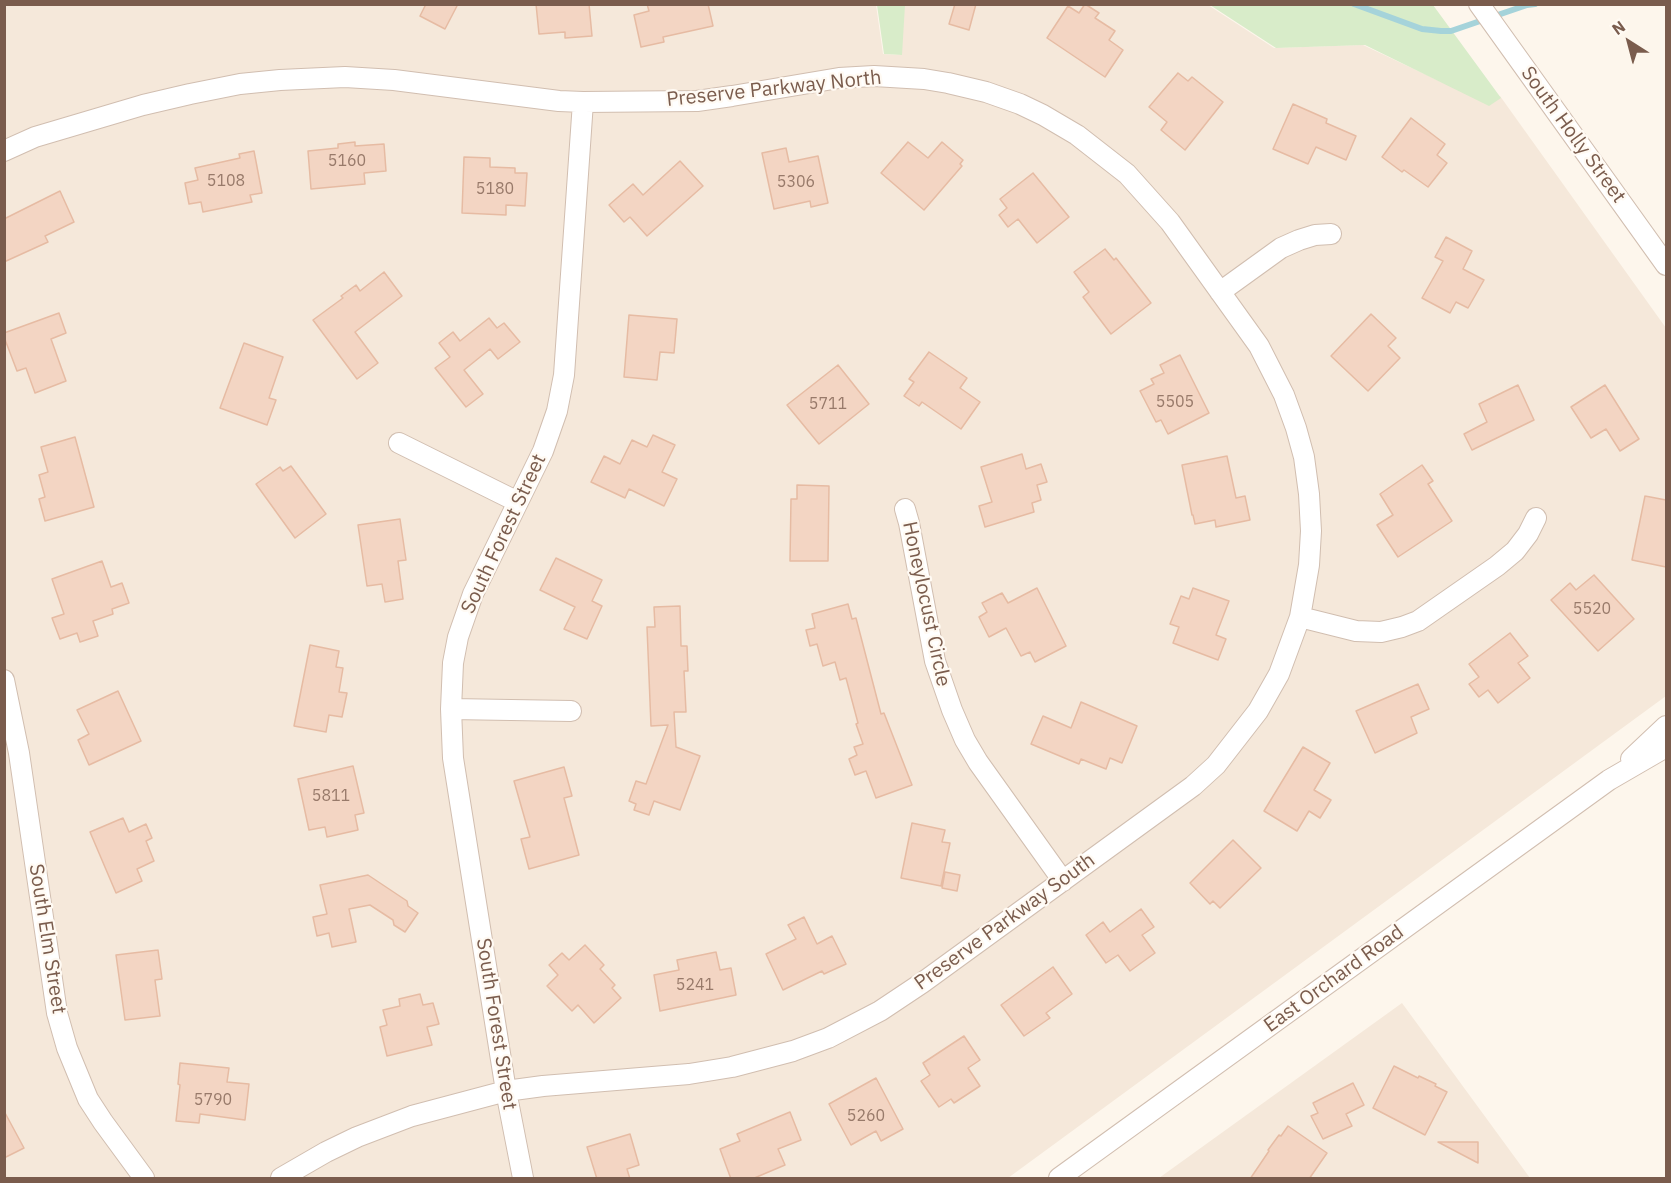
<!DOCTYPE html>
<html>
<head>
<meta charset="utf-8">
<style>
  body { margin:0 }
  #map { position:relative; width:1671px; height:1183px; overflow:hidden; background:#fdf6ec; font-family:"IBM Plex Sans",sans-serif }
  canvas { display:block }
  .frame { position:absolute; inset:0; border:6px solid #7a5c4d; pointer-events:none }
  .north { position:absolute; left:1599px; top:12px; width:60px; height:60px; -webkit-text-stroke:4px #fffaf3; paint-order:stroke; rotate:324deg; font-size:16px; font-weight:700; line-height:24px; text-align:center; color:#7a5c4d }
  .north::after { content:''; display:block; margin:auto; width:21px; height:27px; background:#7a5c4d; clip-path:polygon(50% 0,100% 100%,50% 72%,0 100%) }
</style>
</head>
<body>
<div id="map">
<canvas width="1671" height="1183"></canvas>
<div class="frame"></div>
<div class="north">N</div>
</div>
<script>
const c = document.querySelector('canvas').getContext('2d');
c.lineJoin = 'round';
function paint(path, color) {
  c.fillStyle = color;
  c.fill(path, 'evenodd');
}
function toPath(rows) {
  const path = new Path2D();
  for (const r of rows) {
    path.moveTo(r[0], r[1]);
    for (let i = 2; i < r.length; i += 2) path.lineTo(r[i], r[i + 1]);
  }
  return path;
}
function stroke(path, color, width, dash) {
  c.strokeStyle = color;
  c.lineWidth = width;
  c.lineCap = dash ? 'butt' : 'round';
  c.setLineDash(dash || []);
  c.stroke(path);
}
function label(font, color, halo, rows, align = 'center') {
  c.font = font + ' "IBM Plex Sans",sans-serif';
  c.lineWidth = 4.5;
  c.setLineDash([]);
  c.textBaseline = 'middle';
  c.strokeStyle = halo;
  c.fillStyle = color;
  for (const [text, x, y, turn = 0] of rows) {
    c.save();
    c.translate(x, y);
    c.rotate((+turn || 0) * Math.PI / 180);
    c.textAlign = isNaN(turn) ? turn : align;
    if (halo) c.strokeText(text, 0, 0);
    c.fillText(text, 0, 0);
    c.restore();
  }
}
paint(toPath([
  [5,5,876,5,883,54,900,55,903,5,1208,5,1274,48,1363,45,1488,104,1500,96,1666,328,1666,696,1008,1178,5,1178],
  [1402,1003,1530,1178,1159,1178]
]), '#f5e8da');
paint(toPath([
  [877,5,905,5,902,55,884,54],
  [1210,5,1433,5,1501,98,1489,106,1365,45,1276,48]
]), '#d8ecc9');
stroke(toPath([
  [1354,4,1422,29,1441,31,1451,31,1527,5,1535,4]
]), '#a5d3da', 6);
const building = toPath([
  [426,4,458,4,445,29,420,16,426,4],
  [536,4,589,4,592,36,565,38,565,32,539,34,536,4],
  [647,4,708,4,713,26,663,37,664,42,641,47,634,15,649,11,647,4],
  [955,4,976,4,969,30,949,24,955,4],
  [1085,4,1099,13,1095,18,1115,31,1109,40,1123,50,1105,77,1047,38,1068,6,1079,13,1085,4],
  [1178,73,1188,81,1192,77,1223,102,1185,150,1161,130,1167,122,1149,107,1178,73],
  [1293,104,1327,119,1326,123,1356,136,1346,160,1316,147,1308,164,1273,149,1293,104],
  [1411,118,1445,144,1437,155,1447,163,1428,187,1404,170,1402,172,1382,157,1411,118],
  [355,142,355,146,384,144,386,171,364,173,365,184,311,189,308,151,338,148,338,144,355,142],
  [908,142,928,158,942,142,963,160,960,164,962,166,924,210,881,173,908,142],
  [786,148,789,162,818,156,828,203,811,207,810,201,774,209,762,153,786,148],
  [254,151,262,193,250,195,252,202,203,212,201,202,189,204,185,183,198,180,195,168,240,158,239,154,254,151],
  [464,157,490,158,490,167,515,168,515,173,527,173,525,206,506,205,506,215,462,213,464,157],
  [680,161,703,186,647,236,630,217,624,222,609,205,633,184,643,195,680,161],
  [1033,173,1069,217,1037,243,1018,219,1008,227,999,215,1007,208,1000,199,1033,173],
  [60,191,74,222,45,236,48,242,4,262,4,219,60,191],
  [1446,237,1472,251,1463,269,1484,280,1468,308,1456,302,1450,313,1422,298,1443,261,1435,257,1446,237],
  [1105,249,1114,260,1116,258,1151,303,1111,334,1083,297,1089,292,1074,272,1105,249],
  [384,272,402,296,355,332,378,363,357,379,313,320,343,298,341,296,356,285,360,291,384,272],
  [59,313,66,333,51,339,66,381,35,393,26,368,17,371,4,337,4,333,59,313],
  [1371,314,1396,338,1388,346,1400,358,1368,391,1331,356,1371,314],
  [629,315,677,319,674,353,660,352,657,380,624,377,629,315],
  [489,318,497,328,504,323,520,342,498,359,490,349,464,370,483,394,466,407,435,368,450,357,439,343,453,332,460,341,489,318],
  [244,343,283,357,269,398,276,400,267,425,220,408,244,343],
  [929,352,967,378,960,388,980,402,961,429,922,402,919,406,904,396,914,382,909,379,929,352],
  [1180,355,1209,413,1168,434,1161,420,1156,422,1140,391,1154,384,1151,379,1164,373,1160,365,1180,355],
  [838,365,869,404,819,444,787,405,838,365],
  [1518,385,1534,420,1472,450,1464,434,1487,422,1479,404,1518,385],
  [1605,385,1639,439,1620,451,1606,429,1591,438,1571,407,1605,385],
  [653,435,675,445,662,472,677,479,664,506,629,489,625,498,591,482,604,456,620,464,632,440,647,447,653,435],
  [75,437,94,507,45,521,39,499,45,497,39,475,48,472,41,447,75,437],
  [1022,454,1026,469,1041,464,1047,482,1037,485,1041,500,1032,503,1034,512,985,527,979,506,992,502,981,467,1022,454],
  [1227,456,1236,498,1245,496,1250,520,1216,527,1215,520,1195,524,1193,515,1192,515,1182,465,1227,456],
  [1422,465,1433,481,1428,484,1452,521,1398,557,1377,525,1393,515,1380,494,1422,465],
  [291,466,326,514,295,538,256,484,280,467,283,471,291,466],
  [797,485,829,486,828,561,790,561,791,499,797,499,797,485],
  [1645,496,1666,500,1666,567,1632,560,1645,496],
  [400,519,406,560,398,561,403,599,385,602,382,584,367,586,358,525,400,519],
  [556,558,602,580,592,601,602,606,587,639,564,629,575,607,540,590,556,558],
  [102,561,111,587,122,583,129,603,112,609,113,614,93,621,98,636,80,642,77,633,60,639,52,618,64,614,52,579,102,561],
  [1594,575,1634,619,1598,651,1551,600,1570,583,1576,590,1594,575],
  [1037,588,1066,646,1035,662,1030,652,1021,656,1006,628,989,637,979,617,987,612,982,603,1002,593,1008,603,1037,588],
  [1193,588,1229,601,1216,635,1226,639,1218,660,1173,643,1179,627,1170,624,1181,596,1189,599,1193,588],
  [848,604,852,619,856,618,881,714,884,713,912,785,876,798,866,771,855,775,849,759,857,755,854,747,863,744,856,724,858,723,846,678,840,680,835,662,823,666,817,644,810,646,806,630,815,628,812,614,848,604],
  [680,606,681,646,687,646,688,671,684,671,686,712,674,712,676,747,700,756,680,810,654,801,649,815,634,810,636,804,629,801,636,781,646,784,668,725,651,726,647,627,655,627,654,607,680,606],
  [1510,633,1528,656,1518,663,1530,678,1498,703,1488,690,1479,697,1469,684,1479,677,1469,664,1510,633],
  [310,645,339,651,336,667,343,668,339,692,347,693,342,717,329,715,326,732,294,726,310,645],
  [1418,684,1429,709,1411,717,1417,733,1375,753,1356,711,1418,684],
  [118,691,141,741,89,765,78,740,89,734,77,710,118,691],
  [1081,702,1137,726,1122,763,1110,758,1106,769,1081,759,1079,764,1031,744,1043,716,1071,728,1081,702],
  [1303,747,1330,763,1314,790,1331,800,1320,818,1309,811,1297,831,1264,811,1303,747],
  [353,766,364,813,355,815,358,830,327,837,325,827,309,830,298,779,353,766],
  [564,767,572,796,564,798,579,855,529,869,521,839,530,837,514,781,564,767],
  [123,818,129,832,146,824,152,838,146,841,154,861,137,869,142,881,116,893,90,832,123,818],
  [912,823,945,830,942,842,950,843,941,886,901,878,912,823],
  [1233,840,1261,868,1220,908,1213,901,1210,904,1190,883,1233,840],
  [945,872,960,875,957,891,942,888,945,872],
  [368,875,407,901,408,906,418,913,405,932,394,925,393,920,370,905,349,909,356,942,332,947,329,933,317,936,313,917,327,914,320,885,368,875],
  [1141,909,1154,927,1142,935,1155,953,1130,971,1118,955,1106,963,1086,935,1103,922,1110,932,1141,909],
  [804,917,817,944,832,936,846,964,824,974,822,971,783,990,766,954,796,939,788,925,804,917],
  [585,945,604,965,600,969,615,985,612,988,621,998,594,1023,578,1005,572,1011,547,986,558,975,549,965,562,953,569,960,585,945],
  [158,950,162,979,155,980,160,1016,125,1020,116,955,158,950],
  [716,952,720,970,731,968,736,995,660,1011,654,975,679,970,677,960,716,952],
  [1053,967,1072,994,1046,1013,1050,1018,1024,1036,1001,1005,1053,967],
  [420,994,423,1005,433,1003,439,1024,427,1027,432,1045,387,1056,380,1027,387,1025,383,1010,400,1006,399,999,420,994],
  [964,1036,980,1060,968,1068,980,1086,954,1103,951,1099,939,1107,921,1081,930,1075,923,1063,964,1036],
  [180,1063,229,1068,227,1082,249,1084,245,1120,200,1114,199,1123,176,1121,180,1085,178,1084,180,1063],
  [1394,1066,1418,1078,1419,1076,1436,1084,1435,1086,1447,1092,1425,1135,1373,1108,1394,1066],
  [876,1078,903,1129,881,1141,876,1131,851,1145,829,1104,876,1078],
  [1353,1083,1364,1105,1346,1114,1352,1126,1323,1139,1311,1116,1318,1113,1313,1103,1353,1083],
  [4,1111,24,1148,4,1158,4,1111],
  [790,1112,801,1140,778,1149,785,1165,752,1179,731,1179,720,1149,740,1141,737,1134,790,1112],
  [1288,1126,1327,1153,1309,1179,1250,1179,1269,1151,1268,1150,1279,1135,1281,1136,1288,1126],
  [630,1134,639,1165,627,1169,630,1179,597,1179,587,1147,630,1134],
  [1438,1142,1478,1142,1478,1163,1438,1142]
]);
paint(building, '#f3d5c3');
stroke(building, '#e6bba3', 1.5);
const minor = toPath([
  [1479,4,1666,265],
  [4,151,35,137,143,105,190,94,240,84,280,80,345,77,394,80,559,101,583,102,697,101,732,96,839,78,874,76,924,79,948,83,986,92,1020,104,1043,115,1077,135,1127,174,1170,222,1259,346,1284,395,1296,428,1304,457,1309,494,1311,531,1309,565,1300,617,1279,674,1258,711,1216,765,1193,786,922,983,880,1011,828,1038,793,1051,732,1067,689,1074,543,1086,506,1091,412,1116,357,1137,326,1152,281,1178],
  [1220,292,1281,248,1299,240,1315,235,1331,234],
  [399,443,518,502],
  [905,509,909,523,935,661,952,710,965,740,978,762,1063,881],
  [1300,617,1356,631,1381,632,1402,627,1418,621,1497,566,1515,551,1528,534,1536,518],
  [4,680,19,753,57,1013,67,1048,88,1099,103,1122,144,1178],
  [451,709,571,711],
  [1631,759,1666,726],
  [523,1178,506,1091,453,758,451,709,453,663,458,637,473,594,543,451,557,411,564,375,583,102],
  [1059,1178,1609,780,1666,747]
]);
stroke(minor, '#d1beb0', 22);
stroke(minor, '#fff', 20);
label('16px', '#987a6a', null, [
  ["5160",347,161],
  ["5108",226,181],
  ["5306",796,182],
  ["5180",495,189],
  ["5505",1175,402],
  ["5711",828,404],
  ["5520",1592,609],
  ["5811",331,796],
  ["5241",695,985],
  ["5790",213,1100],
  ["5260",866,1116]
]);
label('20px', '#7a5c4d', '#fffaf3', [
  ["Preserve Parkway North",774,89,-6],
  ["South Holly Street",1573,135,54],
  ["South Forest Street",504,534,-65],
  ["Honeylocust Circle",926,604,78],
  ["Preserve Parkway South",1005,922,-36],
  ["South Elm Street",47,939,81],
  ["East Orchard Road",1334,979,-36],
  ["South Forest Street",496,1024,81]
]);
</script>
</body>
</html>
